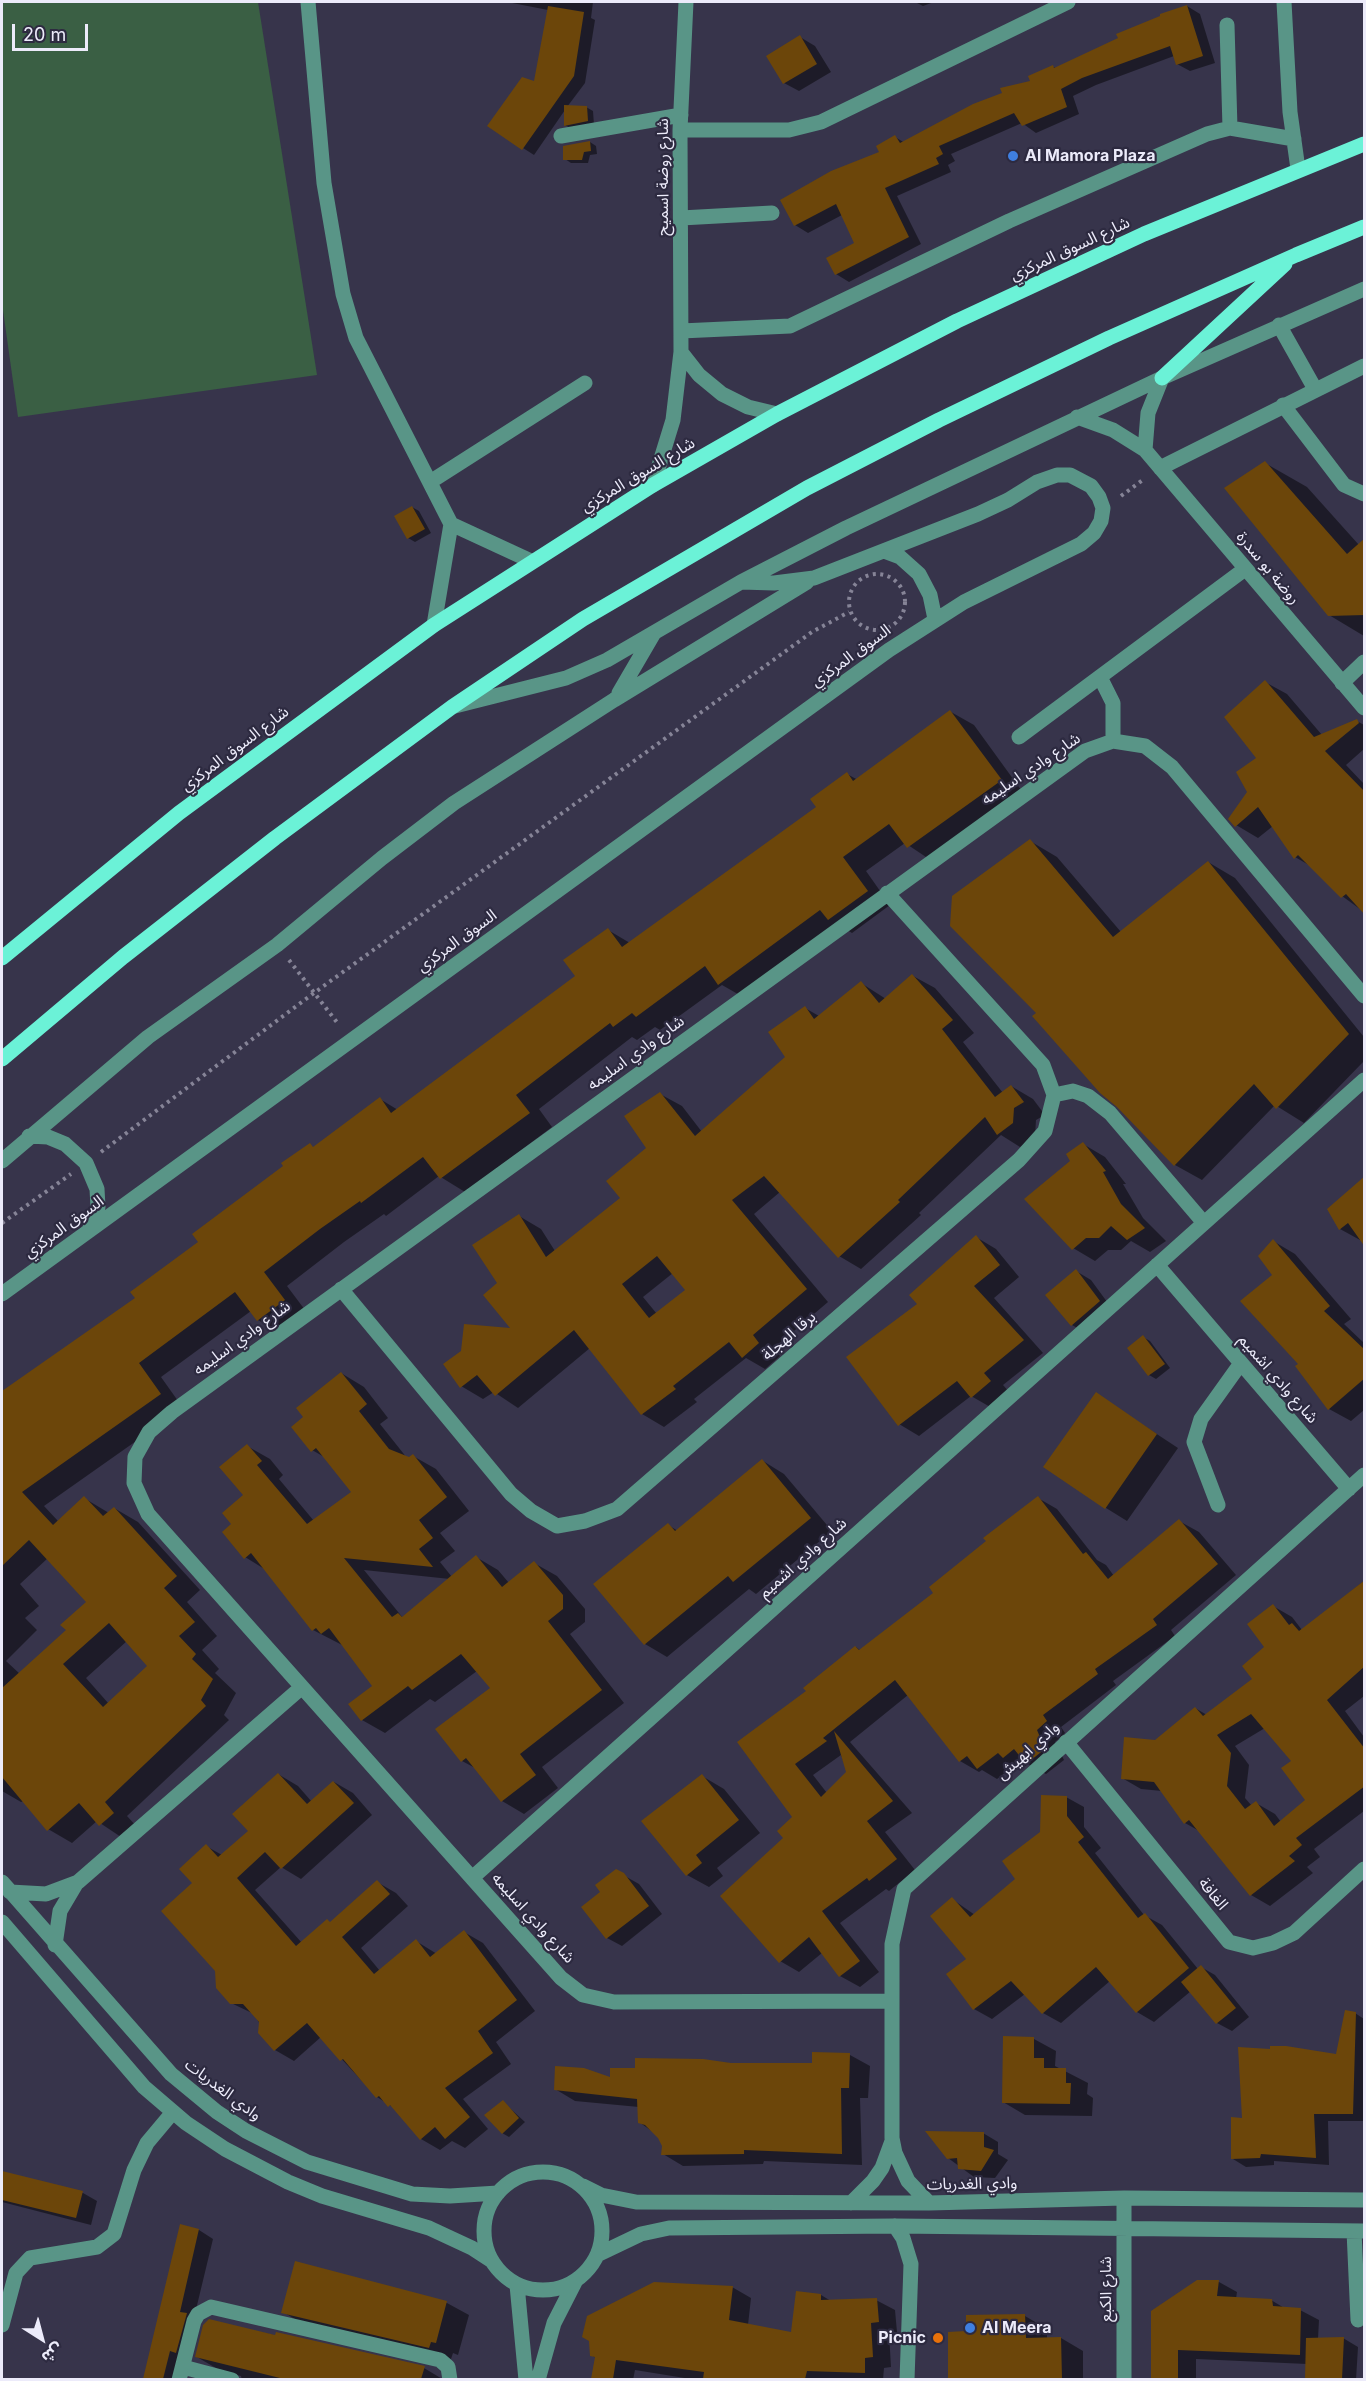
<!DOCTYPE html>
<html>
<head>
<meta charset="utf-8">
<style>
  body { margin:0 }
  #map { position:relative; width:1366px; height:2381px; overflow:hidden; background:#37344b; font-family:Inter,"Noto Sans Arabic",sans-serif }
  canvas { display:block }
  .frame { position:absolute; inset:0; border:3px solid #ecebfa; pointer-events:none }
  .north { position:absolute; left:12px; top:2309px; width:60px; height:60px; -webkit-text-stroke:4px #2d2a40; paint-order:stroke; rotate:144deg; font-size:16px; font-weight:700; line-height:24px; text-align:center; color:#ecebfa }
  .north::after { content:''; display:block; margin:auto; width:21px; height:27px; background:#ecebfa; clip-path:polygon(50% 0,100% 100%,50% 72%,0 100%) }
  .scale { position:absolute; left:12px; top:24px; width:76px; height:27px; box-sizing:border-box; border:3px solid #ecebfa; border-top:0; padding-left:8px; font-size:18px; line-height:21px; white-space:nowrap; color:#ecebfa; -webkit-text-stroke:4px #2d2a40; paint-order:stroke }
</style>
</head>
<body>
<div id="map">
<canvas width="1366" height="2381"></canvas>
<div class="frame"></div>
<div class="north">ش</div>
<div class="scale">20 m</div>
</div>
<script>
const c = document.querySelector('canvas').getContext('2d');
c.lineJoin = 'round';
function paint(path, color) {
  c.fillStyle = color;
  c.fill(path, 'evenodd');
}
function toPath(rows) {
  const path = new Path2D();
  for (const r of rows) {
    if (r.length === 3) {
      path.moveTo(r[0] + r[2], r[1]);
      path.arc(r[0], r[1], r[2], 0, 2 * Math.PI);
      continue;
    }
    path.moveTo(r[0], r[1]);
    for (let i = 2; i < r.length; i += 2) path.lineTo(r[i], r[i + 1]);
  }
  return path;
}
function stroke(path, color, width, dash) {
  c.strokeStyle = color;
  c.lineWidth = width;
  c.lineCap = dash ? 'butt' : 'round';
  c.setLineDash(dash || []);
  c.stroke(path);
}
function label(font, color, halo, rows, align = 'center') {
  c.font = font + ' Inter,"Noto Sans Arabic",sans-serif';
  c.lineWidth = 4.5;
  c.setLineDash([]);
  c.textBaseline = 'middle';
  c.strokeStyle = halo;
  c.fillStyle = color;
  for (const [text, x, y, turn = 0] of rows) {
    c.save();
    c.translate(x, y);
    c.rotate((+turn || 0) * Math.PI / 180);
    c.textAlign = isNaN(turn) ? turn : align;
    if (halo) c.strokeText(text, 0, 0);
    c.fillText(text, 0, 0);
    c.restore();
  }
}
paint(toPath([
  [2,2,258,2,317,375,18,417,2,303]
]), '#3a5f44');
paint(toPath([
  [507,2,593,2,591,18,595,20,585,83,567,107,586,107,593,111,594,125,572,129,565,125,565,110,534,155,523,148,548,10],
  [915,2,934,2,923,6],
  [1187,6,1200,14,1215,63,1190,71,1177,64,1174,56,1096,85,1073,96,1079,114,1036,133,1022,123,951,154,955,161,948,165,951,172,897,196,921,244,849,282,836,274,856,244,842,215,808,233,795,225,881,153,895,137,905,143,1032,82,1053,67,1056,68],
  [800,37,815,46,831,72,799,91,784,83],
  [590,142,596,146,597,154,590,155,588,163,571,163,565,159],
  [1265,463,1307,487,1359,545,1364,540,1364,636,1329,615],
  [412,507,419,511,431,533,415,542,408,538],
  [1265,682,1287,694,1322,735,1357,721,1364,725,1364,749,1346,765,1364,784,1364,912,1342,896,1314,868,1295,857,1273,826,1258,838,1236,825,1259,759],
  [951,712,974,725,1024,794,932,861,905,843,866,871,890,905,852,933,841,926,743,997,722,985,660,1030,655,1027,637,1040,632,1037,539,1109,552,1127,465,1192,439,1176,386,1216,384,1214,344,1242,287,1286,308,1314,281,1334,258,1320,251,1311,161,1377,183,1408,44,1506,58,1521,84,1498,109,1513,114,1508,138,1522,200,1590,187,1602,217,1636,202,1650,219,1669,215,1673,236,1693,224,1715,229,1720,127,1816,137,1827,124,1839,97,1821,72,1843,48,1829,24,1801,21,1802,2,1791,2,1401,4,1399,2,1393,137,1298,310,1145,314,1148,380,1099,398,1110,577,976,608,930,630,943,818,807,847,774,858,780],
  [48,1558,88,1602,68,1630,20,1674,6,1661,37,1630,25,1618,39,1606,20,1584],
  [127,1641,149,1666,109,1704,86,1678],
  [1030,841,1057,857,1121,932,1208,862,1235,878,1364,1037,1364,1061,1304,1123,1275,1105,1202,1180,1175,1165,1038,1013],
  [913,976,935,988,974,1033,963,1042,1003,1093,1011,1086,1033,1099,1045,1115,1036,1120,1035,1136,1020,1147,1001,1135,919,1213,921,1215,861,1269,839,1256,780,1192,754,1214,828,1302,774,1348,780,1356,765,1369,746,1358,694,1399,697,1402,664,1427,642,1414,590,1348,518,1408,494,1392,483,1399,461,1386,514,1330,499,1283,519,1216,541,1229,555,1251,622,1198,648,1149,660,1094,682,1106,702,1132,787,1057,805,1008,819,1016,861,983,886,999],
  [673,1273,687,1291,657,1314,643,1297],
  [1083,1144,1105,1157,1126,1184,1123,1184,1143,1218,1166,1241,1150,1252,1131,1241,1121,1250,1108,1250,1095,1261,1073,1248,1072,1161],
  [1364,1178,1360,1240,1340,1229],
  [976,1237,996,1249,1019,1277,994,1298,1043,1353,1003,1385,1010,1393,992,1408,971,1396,919,1436,899,1424],
  [1273,1241,1295,1254,1351,1319,1344,1324,1364,1343,1364,1410,1351,1421,1329,1409,1300,1364,1274,1275],
  [1076,1271,1091,1280,1113,1310,1086,1333,1072,1325],
  [1143,1337,1150,1341,1170,1368,1156,1379,1149,1375],
  [341,1373,364,1387,388,1418,380,1424,407,1458,413,1456,436,1469,469,1511,440,1533,455,1551,440,1562,452,1577,476,1557,498,1570,509,1583,534,1563,557,1576,585,1609,585,1622,570,1634,624,1703,542,1767,558,1788,524,1814,502,1801,477,1769,462,1761,492,1688,477,1671,435,1702,430,1699,385,1733,362,1720,374,1686,344,1646,313,1630,266,1570,245,1557,233,1524,245,1496,247,1446,270,1459,283,1475,279,1479,314,1521,353,1492,326,1458,312,1450,305,1417],
  [364,1570,450,1579,403,1618],
  [1096,1394,1178,1448,1127,1521,1106,1508],
  [763,1461,784,1474,832,1531,756,1594,749,1589,667,1657,645,1644,596,1584,668,1525,678,1531],
  [1038,1498,1057,1509,1097,1560,1106,1565,1114,1576,1179,1521,1199,1532,1236,1575,1171,1630,1175,1636,1113,1681,1116,1685,1061,1727,1065,1733,1055,1742,1064,1760,1046,1774,1028,1764,1023,1768,1016,1764,997,1779,982,1770,979,1772,960,1761,908,1695,850,1742,912,1813,885,1832,915,1870,889,1891,886,1889,840,1923,879,1972,860,1987,840,1976,822,1953,799,1972,780,1961,785,1838,794,1817,739,1742,808,1691,856,1647,861,1651,936,1593],
  [841,1755,848,1773,827,1793,813,1775],
  [1364,1581,1364,1696,1345,1711,1364,1737,1364,1811,1314,1849,1320,1857,1307,1867,1313,1873,1270,1906,1251,1895,1201,1832,1185,1823,1162,1791,1141,1789,1122,1778,1155,1742,1195,1708,1207,1715,1254,1679,1266,1647,1273,1606,1292,1617,1302,1630],
  [1265,1728,1293,1761,1307,1801,1281,1822,1275,1814,1256,1803,1252,1806,1245,1798,1249,1765,1235,1746],
  [278,1774,298,1786,312,1802,334,1782,353,1793,372,1815,301,1879,281,1867,255,1890,302,1943,331,1923,377,1882,396,1893,408,1906,361,1948,380,1971,416,1941,437,1954,464,1932,483,1943,535,2011,496,2042,511,2064,463,2099,488,2129,465,2148,452,2141,440,2150,421,2139,396,2109,377,2097,321,2037,294,2061,275,2050,254,2014,231,2003,216,1970,194,1884,206,1846,222,1855,250,1831],
  [702,1776,724,1789,760,1833,717,1868,723,1876,709,1887,687,1875],
  [1066,1797,1084,1807,1084,1827,1101,1848,1095,1853,1144,1915,1162,1925,1198,1969,1201,1967,1215,1975,1249,2017,1232,2031,1217,2023,1191,1991,1154,2022,1137,2012,1110,1981,1061,2023,1043,2013,1025,1994,992,2019,974,2009,968,1959,952,1899,975,1915,1017,1879,1042,1833],
  [616,1871,639,1884,662,1914,622,1946,607,1938,583,1907,602,1893],
  [1355,2013,1364,2019,1364,2121,1328,2121,1329,2165,1274,2161,1274,2165,1246,2167,1233,2159,1243,2120,1272,2051,1337,2056],
  [1034,2039,1056,2051,1055,2066,1088,2083,1087,2094,1093,2098,1092,2116,1025,2115,1003,2102],
  [850,2055,870,2066,868,2098,860,2098,862,2165,764,2161,763,2164,683,2166,663,2154,664,2146,660,2137,639,2122,639,2107,575,2101,555,2089,612,2079,637,2069,703,2061,768,2066,813,2065],
  [503,2102,525,2122,509,2137,502,2133],
  [983,2133,998,2142,998,2154,1008,2160,995,2178,974,2177,948,2158],
  [2,2173,83,2193,97,2201,91,2225,2,2202],
  [181,2226,199,2230,213,2239,179,2380,144,2380],
  [296,2263,447,2303,469,2315,458,2355,453,2353,451,2359,305,2325,283,2312],
  [1197,2281,1219,2282,1237,2292,1236,2299,1271,2300,1286,2309,1300,2310,1319,2320,1318,2339,1343,2338,1358,2347,1356,2380,1307,2380,1307,2364,1196,2359,1196,2380,1152,2380,1153,2312],
  [732,2287,751,2298,748,2325,792,2334,821,2295,831,2301,876,2300,895,2310,897,2332,889,2332,891,2367,884,2368,883,2380,697,2380,635,2370,633,2380,592,2380,596,2358,591,2355],
  [1025,2316,1047,2329,1047,2339,1061,2338,1083,2351,1083,2380,950,2380,949,2333,968,2333],
  [210,2321,424,2368,444,2380,242,2380,241,2376,221,2371,197,2357]
]), '#0007');
paint(toPath([
  [1187,5,1203,56,1176,65,1170,46,1082,78,1061,89,1067,107,1022,126,1014,113,939,146,943,154,936,158,939,164,885,188,909,237,835,275,826,258,854,243,836,204,794,226,780,200,831,171,879,152,876,146,895,135,900,143,973,104,1002,93,1000,88,1030,81,1028,76,1053,65,1054,68,1118,38,1116,34,1160,16,1160,14],
  [548,6,584,12,574,76,522,150,487,126,522,77,534,81],
  [800,35,817,64,783,84,766,56],
  [564,105,587,106,588,121,564,126],
  [590,141,591,151,584,152,582,160,563,160,563,146],
  [1265,461,1347,554,1365,538,1365,615,1328,616,1224,488],
  [412,506,425,529,407,539,394,516],
  [1265,680,1314,737,1357,719,1359,723,1325,751,1365,792,1365,915,1346,894,1341,898,1298,855,1294,859,1258,807,1235,827,1228,819,1247,792,1236,772,1256,758,1224,717],
  [950,710,1002,780,907,848,889,824,843,857,868,891,828,920,820,910,718,985,705,966,636,1017,632,1013,613,1027,610,1023,516,1095,530,1113,440,1179,423,1157,361,1203,360,1201,320,1229,264,1272,285,1300,257,1321,235,1292,139,1363,161,1394,22,1492,53,1525,84,1496,103,1516,114,1507,177,1576,164,1588,195,1622,179,1636,196,1654,192,1659,213,1679,201,1700,206,1706,105,1802,114,1813,99,1826,79,1803,47,1831,2,1777,2,1688,66,1630,60,1625,86,1602,29,1540,2,1566,2,1391,135,1298,130,1292,198,1242,192,1234,283,1166,281,1163,310,1143,313,1147,380,1097,391,1113,575,976,563,960,608,928,622,947,816,807,810,799,847,772,853,781],
  [109,1623,147,1666,103,1707,63,1664],
  [1030,839,1113,937,1208,861,1349,1034,1276,1109,1254,1084,1174,1166,1117,1107,1100,1093,1032,1016,1036,1013,950,926,952,896],
  [912,974,953,1020,942,1029,995,1097,1011,1085,1024,1102,1014,1108,1013,1123,997,1135,985,1117,898,1200,900,1202,838,1258,764,1176,732,1200,807,1289,753,1335,759,1343,742,1358,729,1342,673,1386,676,1389,641,1415,574,1330,495,1396,477,1375,460,1388,443,1364,461,1351,464,1324,510,1328,483,1295,497,1283,472,1245,519,1214,546,1257,620,1198,606,1181,646,1148,624,1116,660,1092,695,1136,785,1057,768,1032,805,1006,814,1019,861,981,879,1003],
  [657,1256,685,1290,649,1318,622,1284],
  [1083,1142,1106,1171,1103,1172,1121,1204,1145,1228,1127,1240,1111,1226,1099,1238,1086,1238,1072,1250,1024,1199,1070,1161,1066,1154],
  [1365,1176,1365,1247,1348,1223,1339,1230,1327,1209],
  [976,1235,1000,1265,974,1286,1024,1340,984,1373,991,1381,971,1398,957,1381,898,1426,846,1357,917,1304,909,1295],
  [1273,1239,1330,1306,1324,1311,1365,1350,1365,1378,1328,1410,1295,1366,1298,1364,1240,1301,1272,1275,1258,1256],
  [1076,1269,1100,1301,1071,1326,1045,1295],
  [1143,1335,1165,1364,1148,1376,1127,1348],
  [341,1372,367,1404,359,1411,389,1449,409,1457,413,1454,447,1497,419,1520,433,1538,419,1549,433,1567,344,1558,392,1617,398,1613,402,1617,476,1555,502,1587,534,1561,563,1595,563,1609,548,1621,602,1690,520,1754,536,1775,501,1802,466,1758,461,1762,435,1729,490,1688,461,1654,412,1690,408,1686,361,1721,348,1704,372,1686,329,1628,321,1634,316,1628,312,1631,251,1553,244,1559,222,1532,231,1524,222,1513,243,1495,219,1467,247,1444,262,1461,257,1465,307,1524,351,1492,316,1448,311,1452,291,1427,303,1417,296,1408],
  [1096,1392,1157,1434,1105,1509,1043,1467],
  [762,1459,811,1518,733,1582,728,1576,644,1645,593,1584,668,1523,675,1531],
  [1038,1496,1083,1554,1086,1552,1108,1579,1179,1519,1218,1564,1153,1619,1157,1625,1095,1669,1098,1674,1043,1715,1047,1721,1037,1730,1045,1749,1026,1764,1014,1749,1003,1758,998,1753,977,1769,967,1756,959,1762,895,1680,823,1738,827,1741,795,1764,821,1797,846,1772,834,1731,893,1801,867,1821,897,1859,869,1881,867,1878,822,1911,860,1961,839,1977,809,1937,779,1963,720,1896,783,1838,777,1831,792,1817,737,1742,806,1691,803,1688,855,1646,859,1650,933,1593,929,1587,986,1541,983,1538],
  [1365,1580,1365,1666,1327,1700,1365,1749,1365,1786,1296,1838,1302,1845,1289,1856,1295,1861,1250,1896,1189,1820,1184,1824,1154,1782,1121,1779,1124,1737,1155,1740,1195,1707,1203,1716,1252,1679,1242,1666,1264,1647,1247,1624,1273,1604,1289,1625,1292,1623,1299,1631],
  [1251,1714,1291,1761,1281,1768,1305,1800,1274,1826,1256,1801,1245,1809,1227,1786,1231,1753,1217,1735],
  [278,1773,307,1804,333,1781,354,1803,281,1869,265,1852,237,1878,296,1946,327,1919,330,1922,377,1880,390,1894,342,1937,374,1974,416,1939,430,1957,464,1930,517,2000,478,2031,493,2053,445,2088,470,2117,445,2139,435,2127,420,2140,390,2105,388,2107,379,2096,376,2098,343,2059,340,2061,307,2023,274,2051,258,2033,259,2022,243,2004,230,2004,216,1988,215,1971,161,1911,192,1883,179,1869,206,1844,218,1857,248,1831,232,1814],
  [702,1774,739,1820,696,1855,702,1863,686,1876,641,1821],
  [1041,1795,1067,1796,1067,1816,1084,1837,1078,1842,1138,1918,1145,1913,1189,1968,1136,2013,1096,1967,1042,2014,1011,1981,973,2010,946,1974,966,1959,930,1916,952,1897,970,1917,1015,1879,1002,1861,1040,1832],
  [616,1869,624,1873,649,1906,606,1939,581,1907,600,1892,595,1885],
  [1201,1965,1236,2008,1216,2024,1181,1982],
  [1345,2010,1356,2012,1353,2114,1314,2114,1316,2158,1261,2154,1260,2158,1231,2159,1231,2117,1242,2118,1238,2047,1270,2049,1270,2046,1286,2046,1336,2054],
  [1003,2036,1034,2037,1034,2058,1044,2058,1044,2068,1066,2068,1066,2083,1071,2083,1070,2104,1002,2103],
  [812,2052,850,2053,849,2088,841,2088,842,2154,744,2150,744,2154,661,2155,662,2146,658,2138,645,2125,638,2123,637,2099,554,2090,555,2066,584,2068,610,2077,610,2068,635,2068,635,2058,703,2059,731,2063,812,2063],
  [503,2100,519,2118,502,2134,484,2115],
  [925,2131,984,2132,984,2147,994,2150,981,2171,958,2169,957,2158,947,2159],
  [2,2171,83,2191,76,2218,2,2200],
  [180,2224,199,2229,180,2312,187,2313,176,2353,170,2351,163,2379,143,2379],
  [295,2261,447,2301,436,2343,431,2342,429,2348,281,2313],
  [1197,2280,1219,2280,1217,2296,1272,2299,1273,2306,1301,2308,1300,2355,1178,2350,1178,2379,1151,2379,1151,2311],
  [654,2282,733,2286,729,2320,791,2332,796,2291,821,2294,821,2300,877,2298,879,2322,871,2323,873,2357,865,2358,865,2373,807,2371,805,2379,703,2379,704,2372,616,2360,613,2379,591,2379,595,2357,590,2356,589,2341,582,2337,587,2316],
  [1025,2314,1026,2338,1061,2337,1062,2379,948,2379,948,2332,966,2331,966,2315],
  [209,2319,275,2335,276,2332,425,2366,421,2379,284,2379,195,2357,203,2325],
  [1344,2337,1342,2379,1305,2379,1306,2338]
]), '#6c460a');
stroke(toPath([
  [1121,496,1144,479],
  [877,602,28],
  [289,960,339,1025],
  [101,1152,314,993,812,632,849,612],
  [2,1223,71,1174]
]), '#868497', 4, [3, 4.5]);
stroke(toPath([
  [308,2,324,183,343,294,356,338,451,524,434,625],
  [1284,2,1290,112,1298,169],
  [1227,25,1230,128],
  [680,130,789,130,821,122,1068,2],
  [561,136,681,115],
  [681,218,772,213],
  [1279,325,1315,389],
  [681,331,790,326,1009,221,1207,134,1230,128,1294,139],
  [681,352,699,375,722,394,748,407,777,414],
  [1283,405,1344,485,1364,494],
  [1077,417,1113,430,1145,450,1364,708],
  [1145,450,1148,413,1162,378],
  [1160,468,1364,366],
  [430,482,585,383],
  [653,485,673,420,681,352,680,130,686,2],
  [451,524,531,561],
  [884,551,900,557,919,574,930,595,935,619],
  [1100,677,1113,703,1113,741],
  [1342,683,1364,662],
  [619,693,654,633],
  [455,706,566,678,607,660,741,582,846,528,1162,378,1364,289],
  [1019,737,1245,569],
  [1054,1095,1073,1091,1088,1096,1110,1113,1204,1223],
  [29,1136,48,1137,65,1144,86,1163,97,1189,98,1207,89,1231],
  [2,1161,148,1037,277,945,382,858,454,803,614,700,807,582],
  [1157,1265,1349,1489],
  [341,1289,511,1494,531,1511,557,1526,585,1521,617,1509,1019,1160,1045,1131,1054,1095,1043,1065,887,893],
  [2,1294,889,650,964,602,1081,544,1094,533,1101,521,1103,508,1099,497,1091,486,1070,475,1057,475,1037,482,1008,500,978,514,814,578,774,583,741,582],
  [1218,1505,1194,1442,1201,1419,1241,1363],
  [1066,1742,1229,1942,1253,1948,1273,1943,1294,1933,1364,1869],
  [472,1878,1364,1080],
  [2,1882,171,2074,217,2112,246,2131,307,2162,412,2194,450,2196,498,2193],
  [10,1892,46,1894,78,1882,302,1687],
  [2,1922,144,2087,186,2123,225,2149,288,2182,322,2196,429,2228,472,2248,492,2261],
  [55,1945,60,1911,76,1884],
  [890,2001,614,2002,583,1995,561,1978,148,1514,134,1483,135,1457,149,1432,172,1412,1085,751,1113,741,1145,746,1172,767,1364,996],
  [543,2231,59],
  [583,2186,601,2195,636,2202,929,2203,1124,2198,1364,2200],
  [851,2203,873,2181,882,2168,892,2141],
  [929,2203,908,2181,895,2153,892,2138,892,1944,904,1889,1364,1475],
  [895,2226,903,2238,911,2264,907,2380],
  [1354,2231,1358,2320],
  [597,2255,641,2234,669,2228,895,2226,1364,2231],
  [517,2285,526,2380],
  [2,2325,16,2273,30,2258,97,2247,114,2234,134,2170,147,2143,173,2112],
  [183,2367,232,2380],
  [179,2380,194,2321,198,2314,211,2307,440,2360,448,2367,450,2380],
  [538,2380,554,2323,576,2280],
  [1124,2380,1124,2198]
]), '#599587', 15);
stroke(toPath([
  [1162,378,1285,264],
  [2,958,179,813,434,625,653,485,777,414,957,321,1144,234,1364,144],
  [2,1059,123,957,275,838,452,707,583,619,807,488,939,420,1109,338,1296,255,1364,227]
]), '#6bf2d7', 15);
for (const [x, y, r, color] of [
  [1013,156,6,"#3f7fe0"],
  [970,2328,6,"#3f7fe0"],
  [938,2338,6,"#e8710a"]
]) {
  const dot = new Path2D();
  dot.arc(x, y, r, 0, 2 * Math.PI);
  c.fillStyle = color;
  c.fill(dot);
  stroke(dot, '#2d2a40', 2);
}
label('bold 16px', '#ecebfa', '#2d2a40', [
  ["Al Mamora Plaza",1025,156],
  ["Al Meera",982,2328],
  ["Picnic",926,2338,"right"]
], 'left');
label('16px', '#ecebfa', '#2d2a40', [
  ["شارع روضة اسميح",663,177,-90],
  ["شارع السوق المركزي",1070,249,-25],
  ["شارع السوق المركزي",638,475,-31],
  ["روضة بو سدرة",1268,568,50],
  ["السوق المركزي",851,656,-36],
  ["شارع السوق المركزي",235,749,-37],
  ["شارع وادي اسليمه",1031,769,-34],
  ["السوق المركزي",457,941,-36],
  ["شارع وادي اسليمه",636,1053,-36],
  ["السوق المركزي",64,1227,-36],
  ["برقا الهجلة",789,1336,-41],
  ["شارع وادي اسليمه",242,1338,-36],
  ["شارع وادي اشميم",1278,1379,49],
  ["شارع وادي اشميم",803,1558,-42],
  ["وادي ابهيش",1028,1751,-42],
  ["الغافة",1213,1894,51],
  ["شارع وادي اسليمه",533,1918,48],
  ["وادي الغدريات",223,2090,37],
  ["وادي الغدريات",972,2184,-1],
  ["شارع الكبع",1106,2289,-90]
]);
</script>
</body>
</html>
